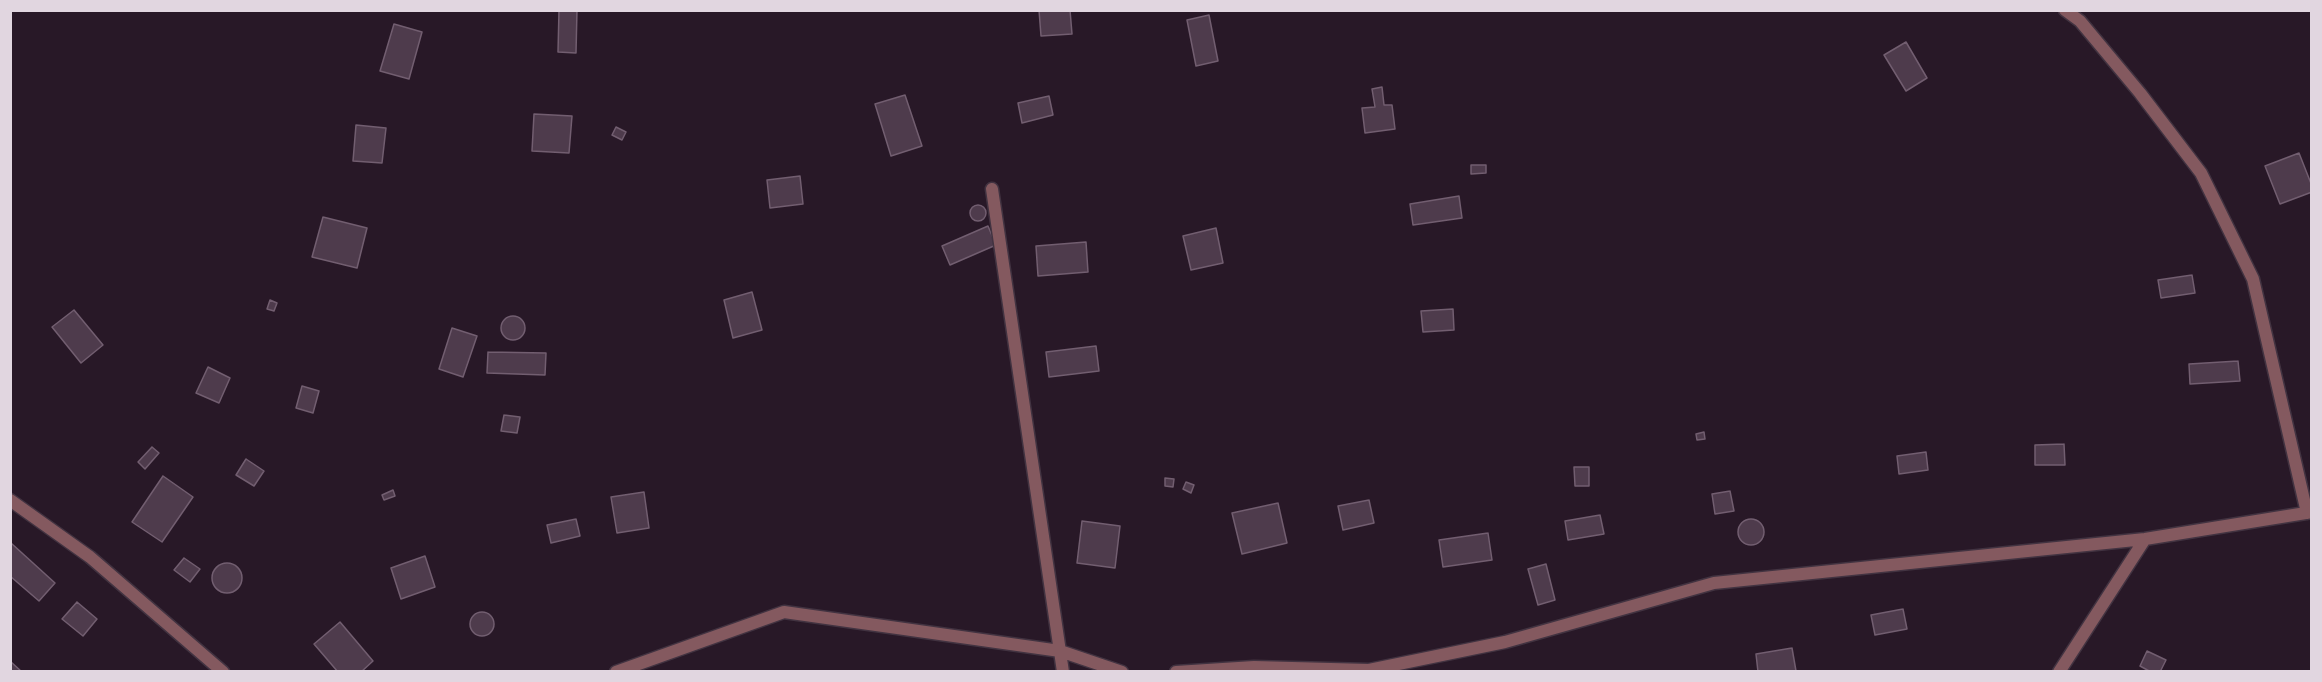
<!DOCTYPE html>
<html>
<head>
<meta charset="utf-8">
<style>
  body { margin:0 }
  #map { position:relative; width:2322px; height:682px; overflow:hidden; background:#281827; font-family:"Exo 2",sans-serif }
  canvas { display:block }
  .frame { position:absolute; inset:0; border:12px solid #e1d6e0; pointer-events:none }
</style>
</head>
<body>
<div id="map">
<canvas width="2322" height="682"></canvas>
<div class="frame"></div>
</div>
<script>
const c = document.querySelector('canvas').getContext('2d');
c.lineJoin = 'round';
function paint(path, color) {
  c.fillStyle = color;
  c.fill(path, 'evenodd');
}
function toPath(rows) {
  const path = new Path2D();
  for (const r of rows) {
    if (r.length === 3) {
      path.moveTo(r[0] + r[2], r[1]);
      path.arc(r[0], r[1], r[2], 0, 2 * Math.PI);
      continue;
    }
    path.moveTo(r[0], r[1]);
    for (let i = 2; i < r.length; i += 2) path.lineTo(r[i], r[i + 1]);
  }
  return path;
}
function stroke(path, color, width, dash) {
  c.strokeStyle = color;
  c.lineWidth = width;
  c.lineCap = dash ? 'butt' : 'round';
  c.setLineDash(dash || []);
  c.stroke(path);
}
const building = toPath([
  [559,10,577,10,576,53,558,52,559,10],
  [1039,10,1070,10,1072,34,1041,36,1039,10],
  [1209,15,1218,61,1196,66,1187,20,1209,15],
  [394,24,422,32,409,79,380,71,394,24],
  [1906,42,1927,78,1906,91,1884,55,1906,42],
  [1382,87,1384,105,1392,105,1395,129,1365,133,1362,108,1375,107,1372,89,1382,87],
  [905,95,922,146,891,156,875,104,905,95],
  [1049,96,1053,115,1022,123,1018,103,1049,96],
  [534,114,572,116,569,153,532,151,534,114],
  [356,125,386,128,382,163,353,161,356,125],
  [616,127,626,132,622,140,612,135,616,127],
  [2299,153,2312,186,2312,192,2280,204,2265,166,2299,153],
  [1471,165,1486,165,1486,173,1471,174,1471,165],
  [800,176,803,204,770,208,767,180,800,176],
  [1459,196,1462,218,1413,225,1410,204,1459,196],
  [978,213,8],
  [323,217,367,228,357,268,312,257,323,217],
  [988,226,996,245,950,265,942,246,988,226],
  [1216,228,1223,263,1191,270,1183,236,1216,228],
  [1086,242,1088,272,1038,276,1036,246,1086,242],
  [2192,275,2195,293,2161,298,2158,280,2192,275],
  [752,292,762,330,733,338,724,300,752,292],
  [270,300,277,303,274,311,267,309,270,300],
  [1453,309,1454,330,1423,332,1421,311,1453,309],
  [74,310,103,345,81,363,52,327,74,310],
  [513,328,12],
  [452,328,477,336,463,377,439,369,452,328],
  [1096,346,1099,371,1049,377,1046,352,1096,346],
  [488,352,546,353,545,375,487,373,488,352],
  [2238,361,2240,381,2190,384,2189,364,2238,361],
  [208,367,230,378,219,403,196,393,208,367],
  [302,386,319,391,313,413,296,408,302,386],
  [504,415,520,417,517,433,501,431,504,415],
  [1704,432,1705,439,1697,440,1696,434,1704,432],
  [2064,444,2065,465,2035,465,2035,445,2064,444],
  [152,447,159,453,145,469,138,462,152,447],
  [1926,452,1928,470,1899,474,1897,456,1926,452],
  [246,459,264,471,254,486,236,475,246,459],
  [1574,467,1589,467,1589,486,1575,486,1574,467],
  [163,476,193,497,162,542,132,522,163,476],
  [1165,478,1174,479,1173,487,1165,486,1165,478],
  [1186,482,1194,485,1191,493,1183,489,1186,482],
  [393,490,395,496,384,500,382,495,393,490],
  [1730,491,1734,511,1715,514,1712,494,1730,491],
  [644,492,649,528,617,533,611,497,644,492],
  [1369,500,1374,523,1343,530,1338,506,1369,500],
  [1278,503,1287,543,1242,554,1232,513,1278,503],
  [1600,515,1604,534,1568,540,1565,521,1600,515],
  [576,519,580,536,551,543,547,525,576,519],
  [1751,532,13],
  [1082,521,1120,526,1115,568,1077,563,1082,521],
  [1488,533,1492,560,1443,567,1439,540,1488,533],
  [11,543,55,583,39,601,10,576,11,543],
  [425,556,435,587,401,599,391,568,425,556],
  [184,558,200,569,190,582,174,570,184,558],
  [227,578,15],
  [1546,564,1555,600,1538,605,1528,569,1546,564],
  [77,602,97,619,83,636,62,619,77,602],
  [1903,609,1907,629,1875,635,1871,615,1903,609],
  [482,624,12],
  [340,622,373,661,361,672,338,672,314,644,340,622],
  [1792,648,1796,671,1758,672,1756,654,1792,648],
  [2147,651,2166,660,2160,672,2151,672,2140,666,2147,651],
  [10,661,22,672,10,672,10,661]
]);
paint(building, '#4e3b4c');
stroke(building, '#725e70', 1.5);
const minor = toPath([
  [2065,10,2080,21,2140,93,2201,173,2253,279,2307,513],
  [992,189,1063,672],
  [10,500,90,557,223,672],
  [616,672,784,612,1060,651,1122,672],
  [1176,672,1254,667,1369,670,1505,642,1714,583,2145,539,2312,512],
  [2059,672,2145,539]
]);
stroke(minor, '#423341', 15);
stroke(minor, '#84595f', 12);
</script>
</body>
</html>
